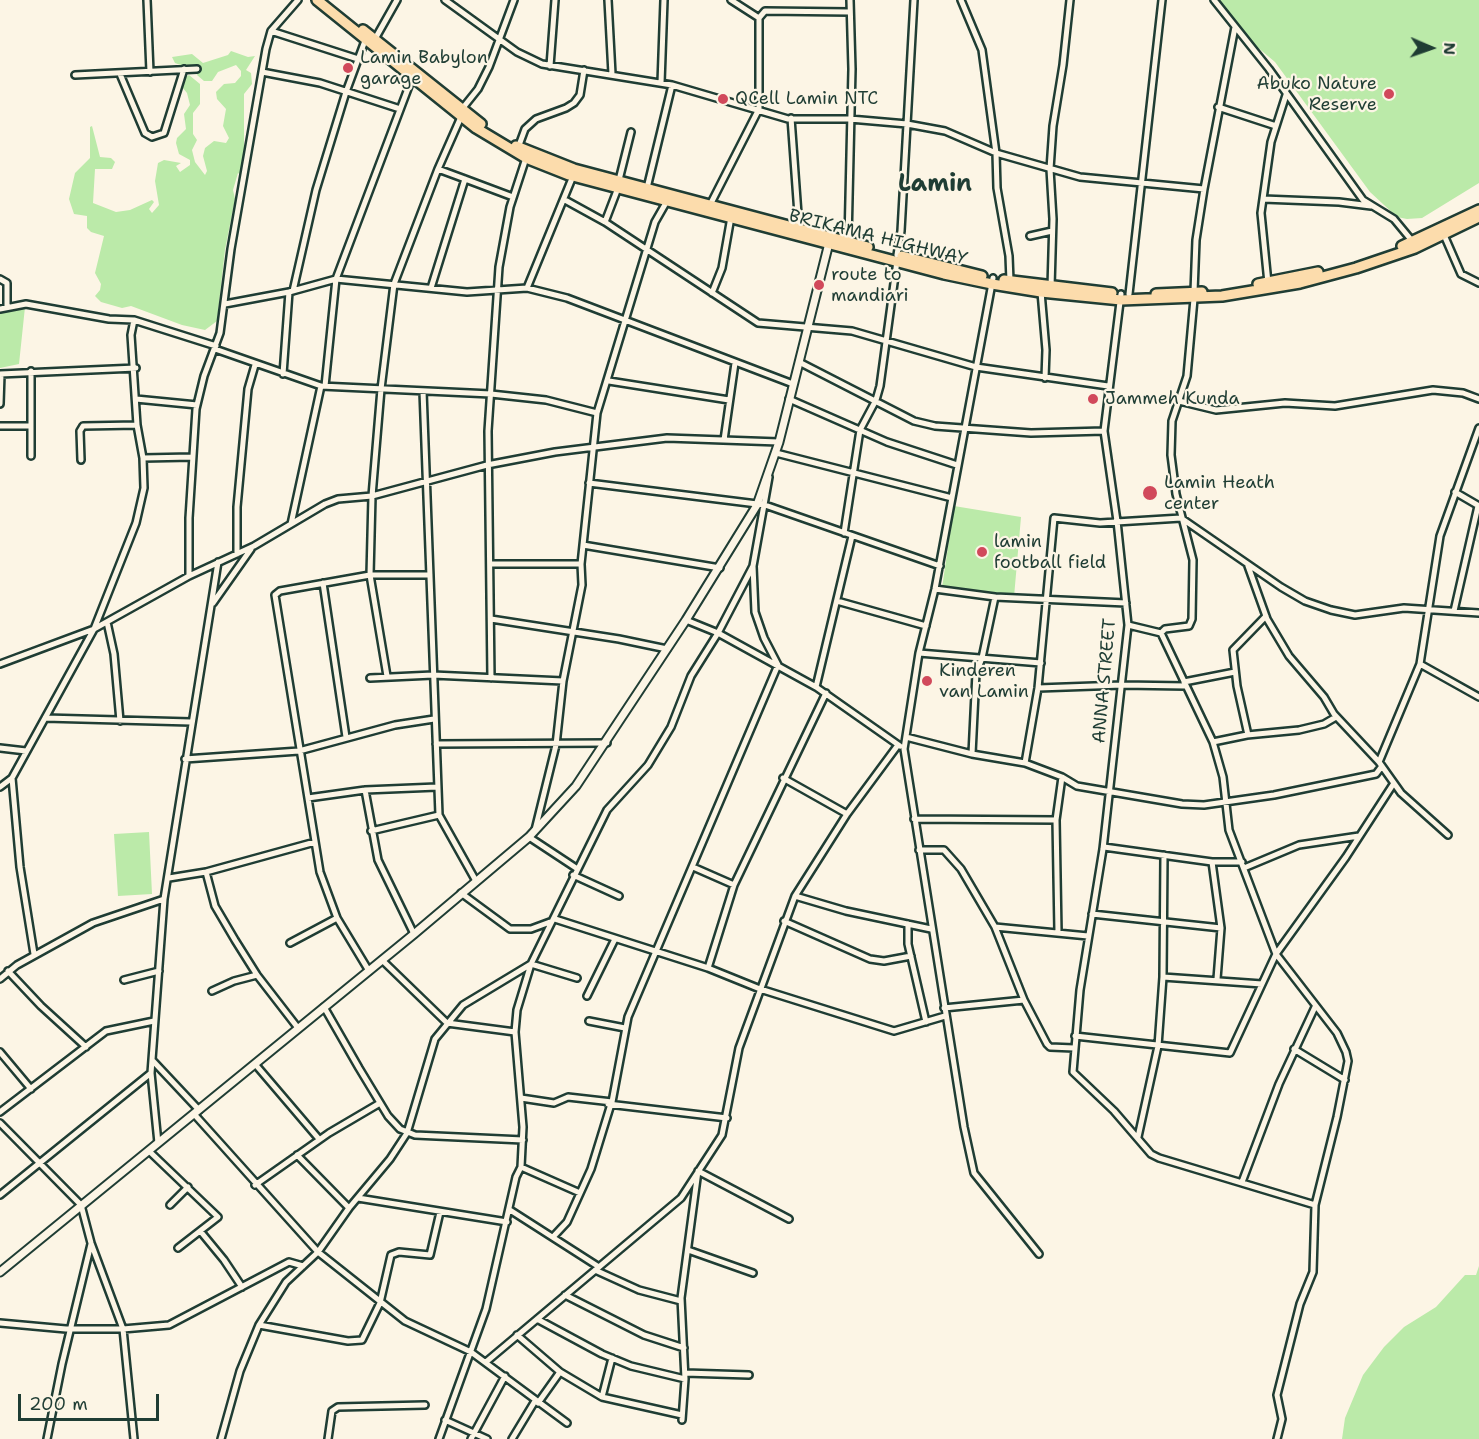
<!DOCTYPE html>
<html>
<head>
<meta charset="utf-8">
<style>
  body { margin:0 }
  #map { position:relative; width:1479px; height:1439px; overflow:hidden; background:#fcf5e5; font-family:"Shantell Sans",sans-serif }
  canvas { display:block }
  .north { position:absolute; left:1401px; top:18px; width:60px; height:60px; -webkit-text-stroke:4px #fcf5e5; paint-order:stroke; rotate:92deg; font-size:16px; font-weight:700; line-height:24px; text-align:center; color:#1f3d34 }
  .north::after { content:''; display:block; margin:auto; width:21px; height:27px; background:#1f3d34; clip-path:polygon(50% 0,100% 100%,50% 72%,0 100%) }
  .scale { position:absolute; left:18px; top:1394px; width:141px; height:27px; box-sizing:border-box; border:3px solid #1f3d34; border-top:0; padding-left:8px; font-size:18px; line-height:21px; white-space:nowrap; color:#1f3d34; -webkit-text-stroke:4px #fcf5e5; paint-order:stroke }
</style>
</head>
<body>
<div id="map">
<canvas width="1479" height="1439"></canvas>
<div class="north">N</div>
<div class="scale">200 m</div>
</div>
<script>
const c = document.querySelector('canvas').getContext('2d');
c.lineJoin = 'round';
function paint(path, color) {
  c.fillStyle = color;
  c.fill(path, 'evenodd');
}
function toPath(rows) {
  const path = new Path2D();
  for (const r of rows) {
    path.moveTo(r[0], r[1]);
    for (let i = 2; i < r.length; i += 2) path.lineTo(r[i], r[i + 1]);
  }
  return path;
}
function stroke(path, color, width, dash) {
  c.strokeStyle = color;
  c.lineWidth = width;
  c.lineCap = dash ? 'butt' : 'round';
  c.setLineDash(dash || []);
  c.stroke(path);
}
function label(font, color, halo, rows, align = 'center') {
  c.font = font + ' "Shantell Sans",sans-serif';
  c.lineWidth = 4.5;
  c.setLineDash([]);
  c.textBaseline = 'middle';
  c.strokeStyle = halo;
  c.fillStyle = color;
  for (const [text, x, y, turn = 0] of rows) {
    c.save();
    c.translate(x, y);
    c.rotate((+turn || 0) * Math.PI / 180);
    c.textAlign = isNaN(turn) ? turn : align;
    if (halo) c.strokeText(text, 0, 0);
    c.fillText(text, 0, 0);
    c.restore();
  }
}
paint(toPath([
  [1217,0,1479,0,1479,183,1422,218,1407,219,1397,217,1370,192,1275,62,1244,36],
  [231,51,248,57,255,56,246,70,251,73,252,84,244,94,244,163,242,176,238,173,233,190,235,199,225,250,217,321,205,330,182,325,131,306,122,308,101,302,95,296,100,290,101,284,95,273,104,236,91,232,87,228,87,216,74,214,69,199,75,173,90,158,90,127,92,126,100,157,111,158,115,162,112,169,95,169,93,203,116,212,130,210,152,200,154,202,149,209,152,213,159,205,155,181,158,163,164,160,181,163,176,166,180,172,190,165,190,160,179,154,176,143,177,138,186,129,184,114,190,105,187,93,182,87,183,79,189,75,200,84,200,104,193,113,193,134,197,140,192,150,195,162,205,175,207,171,203,156,205,148,214,141,226,143,229,138,223,126,226,109,217,99,216,92,224,84,235,83,241,76,241,71,236,65,218,72,212,81,204,81,197,75,200,66,186,67,175,63,172,57,192,54,203,63,228,55],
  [25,307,19,364,0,368,0,313],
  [954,506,1021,517,1014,597,942,588],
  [149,832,152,894,118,896,114,834],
  [1479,1266,1479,1439,1342,1439,1345,1418,1363,1375,1384,1347,1404,1327,1436,1307,1465,1275,1476,1275]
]), '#bbeaa9');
const street = toPath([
  [147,0,150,72],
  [445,0,517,52,542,64,672,85,788,119,850,119,907,124,945,131,996,153,1080,177,1204,189,1196,240,1194,292],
  [608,0,612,74],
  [731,0,759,18],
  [961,0,982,50,996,153,997,188,1009,256,1010,281],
  [1214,0,1269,69,1363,200,1394,219,1413,242],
  [271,31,358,59],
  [375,39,397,0],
  [550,66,555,0],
  [262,72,320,83,400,109],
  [120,74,145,133,152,137,164,133,184,69],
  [75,75,197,69],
  [661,83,664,0],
  [1218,107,1276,126],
  [462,109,478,89,489,67,514,0],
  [791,118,799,228],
  [518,148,525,129,536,119,566,108,574,103,580,95,584,70],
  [438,169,465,179],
  [619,180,631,132],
  [647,188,672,85],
  [1204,189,1235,27],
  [1263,199,1339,202,1371,206],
  [565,200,605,222,758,323,852,331,976,367,1108,386],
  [710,205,759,109,759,18,765,11,850,12],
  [605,222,618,188],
  [1444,235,1461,274,1479,283],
  [1030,236,1052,231],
  [848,241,852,69,850,0],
  [897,255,901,231,914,0],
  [993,278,935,589,919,653,904,749,964,1127,974,1173,1039,1254],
  [0,279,7,283,7,307],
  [1268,283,1261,213,1271,142,1286,95],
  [1051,287,1053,219,1050,169,1053,126,1063,65,1070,0],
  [431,288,465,179,513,197],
  [527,288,573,176],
  [293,291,316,190,346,92,366,38],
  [1041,292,1046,350,1045,378],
  [712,293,722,268,731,217],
  [1121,294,1104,431,1117,521,1128,625,1103,849,1080,990,1073,1072,1114,1111,1151,1154,1159,1158,1315,1205,1313,1272,1300,1304,1277,1395,1282,1419,1277,1439],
  [1129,294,1162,0],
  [225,304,289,292,336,279,467,292,527,288,567,298,793,384],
  [0,309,26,304,109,319,134,320,216,346],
  [215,349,321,386,491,394,546,400,597,413],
  [799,362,914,421,935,426,1031,433,1104,431],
  [0,374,136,368],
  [283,374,289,292],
  [609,381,729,400],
  [325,386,336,279,412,78],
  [423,391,439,815,476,881],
  [136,399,197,405],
  [789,399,887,442,957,465],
  [1179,401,1216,410,1285,403,1335,406,1433,390,1463,393,1479,399],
  [0,404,1,374],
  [0,426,31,426],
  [724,440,735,363],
  [776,453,952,498],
  [31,456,31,371],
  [143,458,192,457],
  [81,460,80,431,83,426,137,425],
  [589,483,765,505,940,566],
  [1455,492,1479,506],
  [291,524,321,386],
  [844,533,860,430,876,400,880,386,897,261],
  [583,545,720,568],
  [237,554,237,507,248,389,255,365],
  [491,564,581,564],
  [1248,566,1267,619,1289,656,1324,697,1334,714,1379,762,1401,793,1448,835],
  [189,576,189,518,196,409,204,376,220,333,231,249,266,49,271,31,298,0],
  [323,583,346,737],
  [935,589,995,597,1126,603],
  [837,601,926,626],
  [213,603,251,549],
  [1454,611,1478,506],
  [491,619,619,639,667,649],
  [686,620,718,633,816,687,900,746],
  [107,622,114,654,120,721],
  [1128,625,1161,633,1213,742,1223,777,1229,830,1276,954,1337,1033,1346,1052,1348,1061,1337,1117,1315,1205],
  [1161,633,1165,629,1189,626,1192,619,1193,560,1176,494,1171,455,1172,421,1187,376,1194,299],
  [919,653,1041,663],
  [0,664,94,629,189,576,254,546,325,504,338,499,372,496,487,465,555,452,667,438,779,442],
  [1420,664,1479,697],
  [387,676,370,575,372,496,381,389,394,284,438,169,461,117],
  [370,678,433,675,563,681],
  [491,678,488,431,499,267,510,207,526,158],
  [1184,682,1235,672],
  [816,687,852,536],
  [1038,688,1122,685,1186,686],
  [45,718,191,722],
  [1248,735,1237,686,1233,650,1266,616],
  [906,737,972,754,1025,763,1062,777,1077,786,1182,804,1204,805,1274,795,1376,774,1382,766],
  [1213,742,1247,735,1299,730,1324,724,1336,717],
  [436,744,607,743],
  [0,748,26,751],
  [972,754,976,673,982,658,995,597],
  [185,759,299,751,395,725,434,719],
  [1379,762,1420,664,1440,536,1479,428],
  [1025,763,1038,688,1054,518,1100,523,1181,518,1281,587,1305,601,1331,610,1355,615,1404,608,1479,613],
  [12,778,20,867,34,954],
  [783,778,847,814],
  [0,787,12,778,94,629,136,523,144,488,143,458,137,425,131,335,134,320],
  [365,790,378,860,414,934],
  [308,798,365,790,437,787],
  [914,819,1056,820],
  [535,830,556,745,563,681,582,585,581,564,597,413,655,222,667,201],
  [371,831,439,815],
  [529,837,576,868],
  [1104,847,1212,862,1242,862],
  [919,850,944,850,961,869,995,927,1024,1000,1047,1044,1050,1047,1074,1048],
  [1212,862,1221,928,1217,979],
  [693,867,734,885],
  [1244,868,1299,845,1359,836],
  [206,872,215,906,235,940,257,975,298,1028],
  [573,875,619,896],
  [169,878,206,872,315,842],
  [461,893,510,929,531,929,550,922],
  [795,896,846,911,931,929],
  [1092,914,1221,928],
  [555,919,708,968,760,989,894,1031,945,1016],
  [784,921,870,959,884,961,911,956],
  [908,924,908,944,926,1022],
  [995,927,1088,936],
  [1058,932,1056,820,1062,777],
  [290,943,337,918],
  [382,960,447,1023,515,1032],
  [708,968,734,885,826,693],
  [8,971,41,1006,86,1047],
  [369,971,337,918,320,872,275,595,280,591,370,575,430,575],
  [1163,977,1262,984],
  [0,979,17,965,93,923,164,899],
  [124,980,159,971],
  [212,991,234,981,257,975],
  [587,996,615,939],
  [324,1007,359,1068,388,1116,400,1129,415,1135,523,1140],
  [944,1008,1024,1000],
  [589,1021,625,1028],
  [1075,1036,1230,1053,1276,954,1346,857,1394,783],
  [1294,1049,1345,1080],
  [0,1052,31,1089],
  [153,1061,199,1110],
  [255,1064,319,1139],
  [521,1098,554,1103,568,1097,612,1102,628,1017,778,665,764,638,755,612,753,566],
  [608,1104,727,1118],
  [0,1112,106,1031,154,1021],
  [194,1114,318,1252,405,1321,471,1352,567,1423],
  [0,1123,81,1205,91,1243,123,1329,134,1439],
  [1138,1137,1158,1046,1163,977,1164,855],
  [158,1143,151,1073,164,899,218,562],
  [149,1151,218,1217,178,1248],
  [297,1155,349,1208],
  [521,1167,580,1193],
  [1242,1182,1279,1084,1315,1007],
  [255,1185,329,1133,380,1103],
  [0,1195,151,1073],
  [358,1198,507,1222],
  [170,1205,188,1187],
  [510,1210,599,1267],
  [201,1232,224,1260,242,1287],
  [553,1237,567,1222,591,1169,611,1104],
  [688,1250,753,1273],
  [595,1270,639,1290,681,1301],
  [565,1295,644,1335,684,1348],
  [537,1319,602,1354,631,1366,685,1379],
  [0,1323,66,1329,123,1329,169,1325,289,1262,303,1266],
  [259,1325,348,1341,362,1340,380,1303,391,1255,399,1252,430,1255,440,1212],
  [517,1335,560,1372,602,1397,682,1415],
  [486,1362,681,1198,722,1135,739,1048,795,896,847,814,898,745],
  [685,1373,749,1375],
  [602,1397,612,1358],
  [538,1403,560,1372],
  [445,1420,487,1439],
  [682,1420,685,1379,681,1298,698,1171,789,1219],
  [47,1439,62,1364,91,1244],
  [221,1439,240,1371,259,1325,286,1282,318,1252,349,1208,390,1159,407,1133,435,1039,463,1005,531,964,577,978],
  [328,1439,332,1411,338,1407,425,1405],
  [439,1439,486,1309,516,1177,521,1167,523,1127,515,1032,517,1010,531,964,607,810,648,765,671,727,691,676,718,633,753,566,769,477],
  [471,1439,505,1376],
  [512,1439,535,1401]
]);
const secondary = toPath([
  [0,1272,414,934,529,837,576,786,686,620,757,505,779,442,830,239]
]);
const highway = toPath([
  [317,0,476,128,526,158,569,175,944,274,992,284,1041,292,1121,300,1222,296,1300,283,1356,268,1415,248,1479,217],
  [363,30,481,124],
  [516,146,574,169,868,247],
  [1402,246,1479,210],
  [902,256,982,276],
  [1004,280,1112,293],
  [1258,284,1318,272],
  [1156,294,1202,292]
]);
stroke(street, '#1f3d34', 10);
stroke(secondary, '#1f3d34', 11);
stroke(highway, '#1f3d34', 14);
stroke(street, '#fcf5e5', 5);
stroke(secondary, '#fcf5e5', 7);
stroke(highway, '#fcdcac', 9);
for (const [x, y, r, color] of [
  [348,68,6,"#d1495b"],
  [1389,94,6,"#d1495b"],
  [723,99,6,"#d1495b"],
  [819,285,6,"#d1495b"],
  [1093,399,6,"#d1495b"],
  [1150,493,8,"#d1495b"],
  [982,552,6,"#d1495b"],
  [927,681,6,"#d1495b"]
]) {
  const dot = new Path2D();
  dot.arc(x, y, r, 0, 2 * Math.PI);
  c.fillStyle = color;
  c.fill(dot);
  stroke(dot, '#fcf5e5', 2);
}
label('18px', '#1f3d34', '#fcf5e5', [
  ["Lamin Babylon",360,58],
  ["garage",360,79],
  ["Abuko Nature",1377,84,"right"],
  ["Reserve",1377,105,"right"],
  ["QCell Lamin NTC",735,99],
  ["route to",831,275],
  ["mandiari",831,296],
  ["Jammeh Kunda",1105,399],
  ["Lamin Heath",1164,483],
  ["center",1164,504],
  ["lamin",994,542],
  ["football field",994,563],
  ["Kinderen",939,671],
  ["van Lamin",939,692]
], 'left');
label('18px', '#1f3d34', '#fcf5e5', [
  ["BRIKAMA HIGHWAY",878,238,14],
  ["ANNA STREET",1105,681,-85]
]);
label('bold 24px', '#1f3d34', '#fcf5e5', [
  ["Lamin",935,185]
]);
</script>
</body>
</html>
